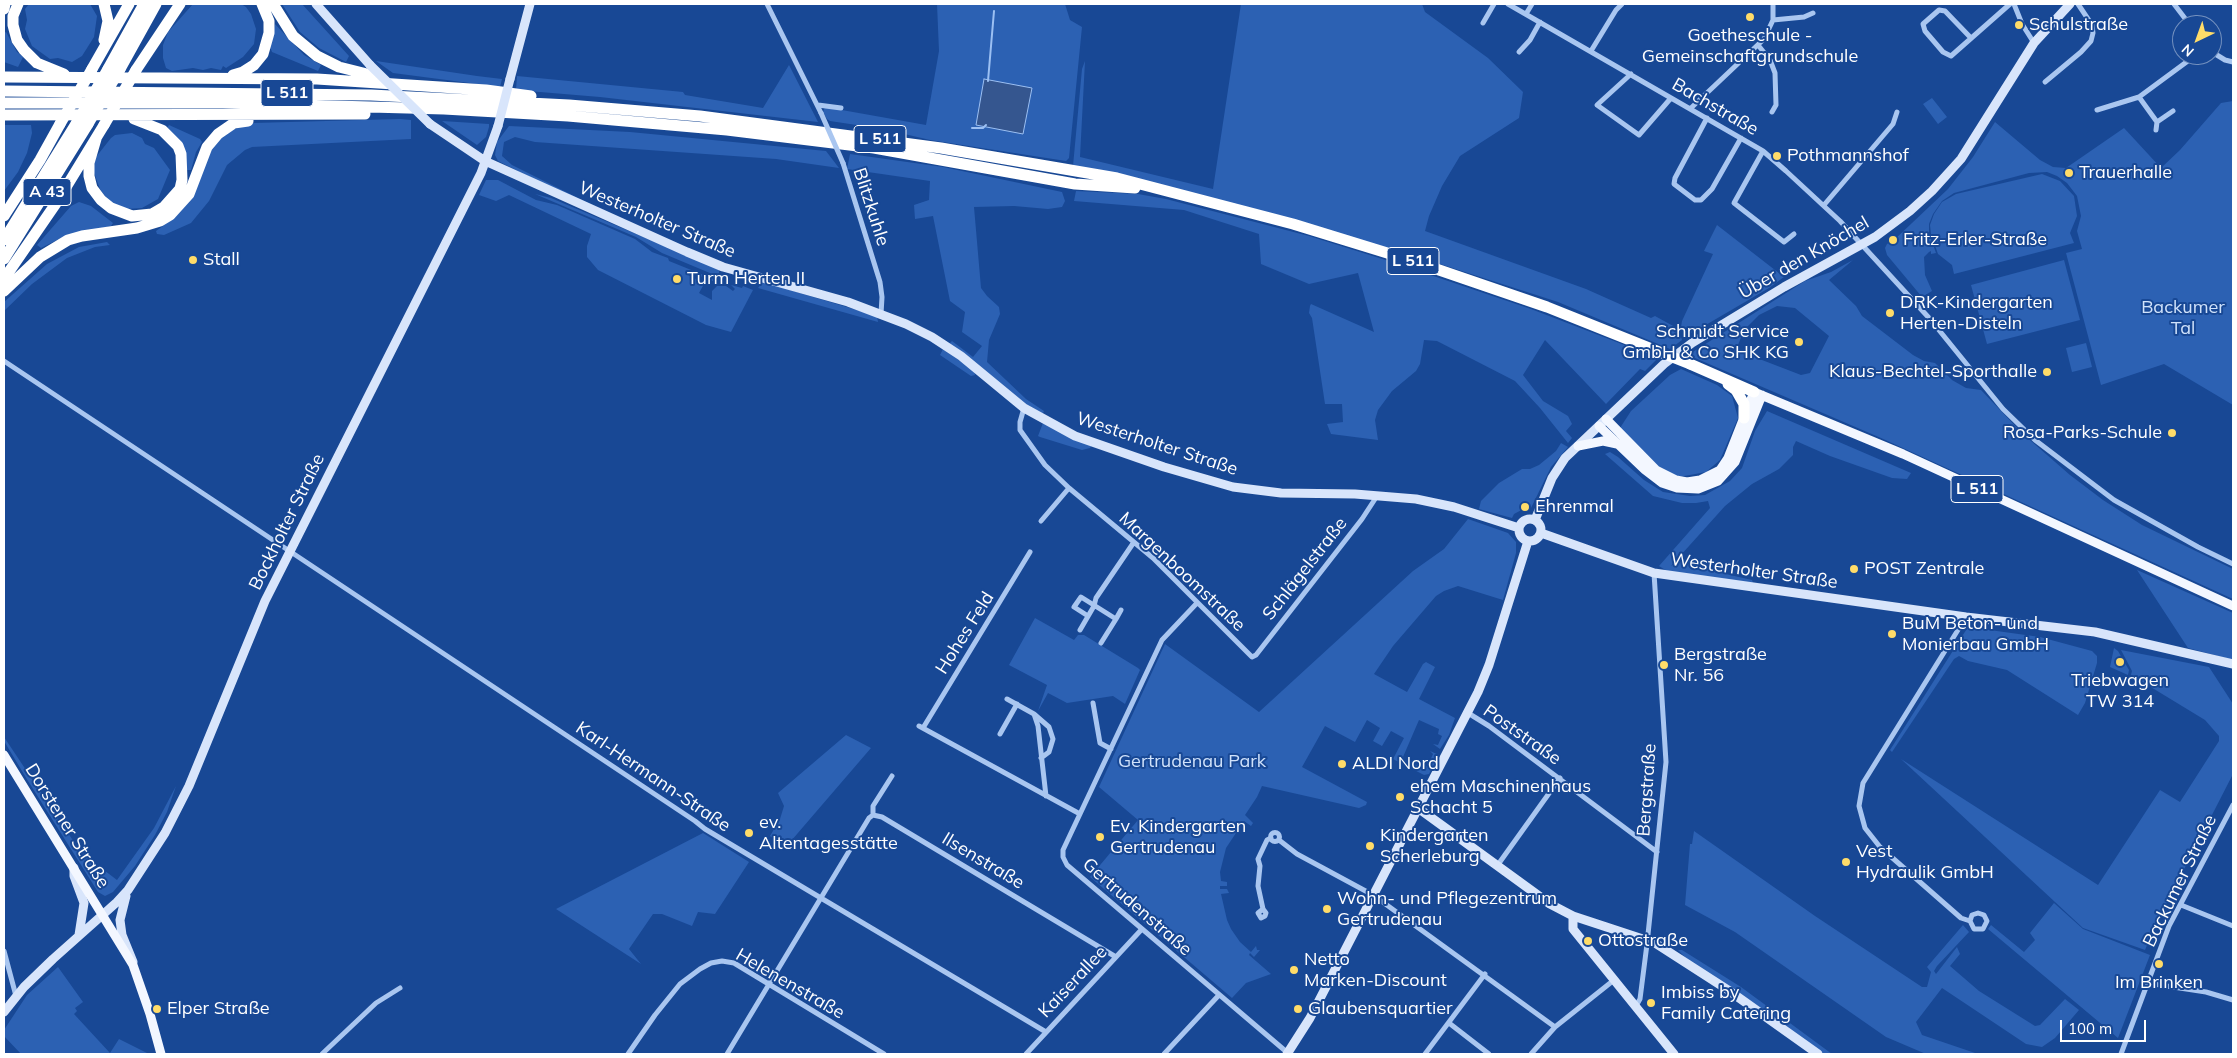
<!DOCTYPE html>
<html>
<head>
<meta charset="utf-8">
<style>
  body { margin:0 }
  #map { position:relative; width:2237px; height:1058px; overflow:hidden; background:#184895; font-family:Mulish,sans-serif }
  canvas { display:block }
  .frame { position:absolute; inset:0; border:5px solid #fff; pointer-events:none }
  .north { position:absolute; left:2172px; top:15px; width:50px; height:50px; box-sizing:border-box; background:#184895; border:1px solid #7491bf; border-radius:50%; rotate:222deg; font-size:14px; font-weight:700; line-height:20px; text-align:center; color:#fff }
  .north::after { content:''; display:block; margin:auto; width:18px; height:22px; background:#ffdc69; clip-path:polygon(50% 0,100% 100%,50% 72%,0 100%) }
  .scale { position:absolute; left:2060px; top:1020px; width:86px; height:22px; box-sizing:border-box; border:2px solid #fff; border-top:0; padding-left:6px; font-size:15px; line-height:18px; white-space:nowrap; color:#fff; -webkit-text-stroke:4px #184895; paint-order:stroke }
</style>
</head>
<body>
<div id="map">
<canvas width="2237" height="1058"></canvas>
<div class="frame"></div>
<div class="north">N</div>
<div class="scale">100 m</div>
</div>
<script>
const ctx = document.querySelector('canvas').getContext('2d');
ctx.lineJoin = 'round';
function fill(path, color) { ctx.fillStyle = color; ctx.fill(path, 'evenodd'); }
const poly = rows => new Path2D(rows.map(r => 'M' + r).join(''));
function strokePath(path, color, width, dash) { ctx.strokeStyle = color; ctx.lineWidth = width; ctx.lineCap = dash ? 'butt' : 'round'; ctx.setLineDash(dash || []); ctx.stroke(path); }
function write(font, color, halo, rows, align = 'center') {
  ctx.font = font + ' Mulish,sans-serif'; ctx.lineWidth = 4; ctx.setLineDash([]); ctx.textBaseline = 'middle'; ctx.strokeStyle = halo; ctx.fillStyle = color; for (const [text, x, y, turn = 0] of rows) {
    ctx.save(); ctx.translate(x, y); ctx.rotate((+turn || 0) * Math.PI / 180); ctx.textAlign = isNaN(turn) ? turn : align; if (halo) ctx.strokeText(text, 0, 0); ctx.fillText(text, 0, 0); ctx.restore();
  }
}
fill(poly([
  [29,4,90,4,97,16,94,37,82,56,72,62,58,58,50,59,32,46,25,29,27,20,25,9],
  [193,4,241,4,246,7,251,14,256,29,254,44,243,57,226,68,223,66,221,70,211,68,203,70,193,68,172,71,166,68,163,58,163,45,168,32],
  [282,4,302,4,349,56,346,62,319,48,300,32],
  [937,4,1065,4,1070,20,1082,27,1069,158,1066,161,930,140,883,129,830,121,827,119,823,112,825,107,926,125,939,51],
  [1241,4,1422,4,1425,12,1488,58,1523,92,1519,118,1460,156,1442,186,1429,216,1425,231,1586,289,1651,318,1655,316,1675,327,1679,331,1682,340,1670,349,1558,302,1412,255,1073,166,1082,69,1085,61,1080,157,1213,189],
  [275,24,304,55,321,65,318,71,272,52,270,47],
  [6,32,17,52,23,57,18,67,4,62,4,33],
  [376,61,477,76,502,79,500,87,393,73],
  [789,65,818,122,600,97,516,90,517,76,683,92,685,95,763,108],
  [1932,98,1947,117,1938,124,1923,104],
  [2233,101,2233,405,2164,364,2101,385,2066,253,2082,249,2077,231,2081,216,2077,196,2067,183,2057,176,2047,172,2029,173,1954,193,1942,201,1933,214,1929,224,1929,233,1936,253,1931,254,1931,251,1929,252,1924,257,1925,275,1932,291,1922,297,1887,255,1885,248,1887,244,1894,240,1948,189,1973,157,1995,122,2040,160,2053,167,2066,168,2124,128,2161,168,2180,150,2221,103],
  [400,119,411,120,411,139,252,147,245,150,227,165,209,201,191,223,164,235,157,234,156,231,163,226,212,146,229,131,253,123],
  [442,121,489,124,489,127,486,137,477,145],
  [4,125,31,125,32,133,27,153,18,172,4,191],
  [169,125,200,139,202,142,196,152,191,170,187,170,183,145,167,128],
  [509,126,630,132,826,151,839,168,776,159,535,142,515,137,504,142,502,156,512,165,596,207,596,210,498,161,495,155,497,142],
  [132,133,142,138,145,144,154,148,170,170,158,199,142,208,126,209,119,208,107,199,100,189,93,170,96,157,111,138,115,135],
  [850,154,943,167,1062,192,1065,201,1062,207,1048,209,1014,206,974,207,981,288,987,296,999,307,1000,314,989,340,987,362,1026,399,1044,411,1043,413,1039,413,1020,401,949,344,952,341,973,357,982,346,962,332,965,312,950,301,933,216,915,219,914,205,929,200,930,181,847,169],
  [2042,174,2060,181,2074,196,2077,216,2070,233,2074,243,1954,274,1952,265,1938,254,1931,234,1930,225,1934,214,1942,202,1956,194],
  [486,180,498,180,536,200,557,205,635,239,652,252,668,258,669,261,716,280,715,282,690,272,688,275,702,282,704,284,699,293,712,300,712,291,717,286,726,286,733,291,735,289,731,285,742,288,743,286,753,290,731,332,706,325,598,270,587,257,587,246,591,234,509,195,496,201,479,195],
  [1076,191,1138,194,1166,199,1309,236,1392,262,1531,309,1658,358,1645,371,1640,369,1606,404,1545,340,1523,375,1543,401,1568,416,1572,424,1566,431,1572,438,1568,443,1540,408,1515,381,1437,341,1424,340,1420,364,1416,371,1392,391,1378,410,1375,420,1378,440,1331,434,1327,424,1343,422,1342,404,1325,404,1312,318,1309,313,1310,306,1311,304,1374,332,1358,273,1309,284,1261,264,1259,234,1184,210,1074,201],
  [535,194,551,198,719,269,719,275,717,276,662,253,636,237],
  [79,202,91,206,113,223,111,226,61,238,41,248,37,245,71,206],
  [1717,225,1784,277,1769,288,1692,333,1689,333,1681,327,1682,321,1713,254,1704,251],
  [107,242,110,245,95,247,67,258,32,284,4,311,4,302,47,264,79,247],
  [1853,260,1829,280,1856,306,1862,316,1913,355,1924,361,1935,363,1952,380,1966,388,1981,390,2023,434,2070,475,2103,500,2142,525,2233,569,2233,599,1881,438,1688,355,1805,281,1831,272],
  [1777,306,1795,308,1829,336,1810,373,1801,375,1736,350,1744,330,1759,315],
  [2064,260,2080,320,1987,344,1971,285],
  [763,282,877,316,878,322,758,288],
  [2086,343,2092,367,2072,372,2066,348],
  [943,349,974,370,975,375,971,376,940,355],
  [1681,369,1717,385,1732,396,1738,418,1720,460,1706,472,1679,477,1660,470,1620,428,1631,411,1670,375],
  [1767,411,1911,473,1907,479,1892,478,1830,456,1796,441,1793,447,1793,455,1779,469,1752,484,1725,506,1671,566,1680,561,1708,570,1752,580,1753,583,1667,571,1659,566,1710,508,1708,501,1696,503,1682,503,1653,496,1605,454,1610,452,1618,457,1644,480,1663,492,1690,496,1705,495,1730,481,1742,468,1755,431],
  [1043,423,1091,446,1090,448,1082,450,1040,437,1038,436],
  [1561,443,1568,447,1551,467,1531,508,1527,507,1514,514,1512,518,1479,509,1481,501,1499,483,1522,469,1530,469,1539,465,1556,451],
  [1468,519,1508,533,1516,542,1516,553,1503,600,1458,586,1444,591,1436,596,1393,646,1374,674,1407,692,1423,664,1426,662,1435,667,1419,699,1455,718,1449,735,1440,749,1433,744,1438,745,1442,736,1438,734,1439,729,1419,720,1403,757,1405,760,1423,768,1428,765,1433,754,1430,751,1439,755,1429,774,1424,775,1393,759,1404,738,1391,731,1382,746,1373,741,1380,728,1367,720,1355,742,1325,726,1302,767,1367,802,1366,805,1359,808,1262,786,1257,797,1245,815,1253,823,1251,826,1244,821,1226,848,1220,872,1221,881,1227,882,1227,886,1220,886,1220,889,1227,889,1229,893,1221,894,1227,920,1231,929,1240,942,1251,952,1256,946,1257,950,1260,950,1254,957,1250,953,1249,955,1271,974,1246,983,1232,998,1090,877,1138,820,1099,787,1165,644,1259,712,1413,571,1444,549],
  [2137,570,2233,613,2233,660,2188,648],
  [1035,618,1074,640,1078,635,1084,635,1138,668,1140,670,1125,704,1113,696,1067,703,1048,693,1038,711,1047,685,1009,665],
  [1968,627,2040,637,2092,651,2097,656,2097,663,2085,703,2078,715,2007,670,1968,661,1959,656,1954,659,1892,752,1890,750],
  [2114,648,2118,651,2129,670,2128,675,2110,667],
  [2121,650,2209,667,2233,704,2233,774,2158,920,2145,950,2083,928,1901,759,2098,885,2160,790,2180,802,2219,741,2219,736,2205,720,2131,675,2132,671],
  [846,735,871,748,785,848,770,836,780,819,784,806,778,793],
  [4,737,74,842,88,858,117,880,154,828,176,786,167,812,155,835,135,866,113,892,105,896,98,892,28,781,4,741],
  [1694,831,1815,916,1922,987,1927,987,1931,972,1927,967,1963,925,1969,932,1937,966,1934,971,1936,974,1957,947,1960,954,1950,966,1979,991,2035,1026,2040,1025,2065,999,2079,1010,2055,1038,2042,1047,2026,1044,1942,988,1916,1022,1922,1035,1978,1054,1926,1054,1886,1037,1735,932,1685,905,1690,844,1692,844],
  [703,833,749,862,715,914,698,912,692,926,662,914,653,914,629,949,641,964,556,909],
  [2054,903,2083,929,2150,955,2118,1038,1988,929,1991,925,2024,952,2035,940,2030,933],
  [1678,950,1682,950,1741,987,1832,1054,1823,1054,1755,1004,1690,962],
  [58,967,83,1002,75,1008,77,1011,74,1014,110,1053,119,1039,149,1054,21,1054,4,1036,4,1030,27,995]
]), '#2c61b3');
const water = poly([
  [984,79,1032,88,1023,134,976,125,984,79]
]);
fill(water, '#35568f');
strokePath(water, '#9cc0f3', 1);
strokePath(poly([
  [988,81,994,11],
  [972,128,983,128,986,125]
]), '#9cc0f3', 2);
strokePath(poly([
  [767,4,821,113],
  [1508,4,1763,151,1786,171,1840,221,1930,319,2003,409,2035,440,2114,500,2198,547,2233,564],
  [2014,4,2022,24,2034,43],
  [2174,4,2190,25],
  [1526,14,1532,4],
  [1773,20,1804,17,1813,13],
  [1483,23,1494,4],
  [1970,37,1945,11,1939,10,1923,24,1925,31,1943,52,1951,56,2010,4],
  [1758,45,1770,60,1775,73,1776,105,1772,112],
  [1591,51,1616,10,1622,4],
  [1519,52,1530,40,1540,22],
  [2212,52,2225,60,2233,62],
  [1631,74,1597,105,1639,135,1671,98],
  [2045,82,2081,52,2091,41,2093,33,2092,25,2078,4],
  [2139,97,2157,122,2156,130],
  [818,105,841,108],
  [1691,108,1764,39,1773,20,1773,4],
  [2097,110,2139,97,2196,55],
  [1707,118,1675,178,1674,184,1695,200,1701,200,1712,189,1741,138],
  [2157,122,2173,111],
  [1763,151,1734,203,1784,242,1794,234],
  [843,163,880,282,882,297,881,314],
  [1824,205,1893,124,1897,112],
  [4,361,695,821,705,829,1046,1032],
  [1024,408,1020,422,1020,430,1045,465,1069,488,1153,558,1252,657,1256,655,1362,519,1377,496],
  [1041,521,1069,488],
  [1197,603,1162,640,1063,850,1063,857,1067,865,1289,1054],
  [1088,616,1074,607,1081,597,1116,619,1101,643],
  [1966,617,1863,783,1859,806,1865,828,1880,847,1961,918,1970,921,1974,929,1983,929,1987,921,1984,915,1978,913,1972,915,1970,921],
  [1116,619,1121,610],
  [1080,630,1094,606,1096,598,1134,542],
  [1007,699,1034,714,1038,726,1046,796],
  [1093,703,1100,743,1111,749],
  [1468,713,1489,726,1657,852],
  [1034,714,1049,727,1053,739,1049,752,1041,758],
  [919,726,1080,814],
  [923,728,1030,552],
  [1000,734,1017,704],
  [873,815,882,817,1116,957],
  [873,815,873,806,892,776],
  '1270.5 837a4.5 4.5 0 1 1 9 0a4.5 4.5 0 1 1-9 0Z',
  [1279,840,1297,854,1373,895,1555,1027],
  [1497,866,1560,778],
  [2181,905,2233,926],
  [1263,909,1258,913,1261,918,1265,916,1266,913,1263,909,1258,886,1260,866,1258,859,1267,840,1271,838],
  [4,951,16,996],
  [2147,983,2206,992,2233,1000],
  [1636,1006,1640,999,1647,944,1666,762,1654,573],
  [1449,1023,1489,1054],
  [322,1054,376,1003,400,988],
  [628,1054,655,1015,680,984,700,969,711,963,722,961,734,963,884,1054],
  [727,1054,869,818,873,815],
  [1026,1054,1142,929],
  [1164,1054,1219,995],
  [1425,1054,1485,974],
  [1531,1054,1555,1027,1614,980],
  [2121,1054,2169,926,2233,805]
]), '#a9c6f0', 5);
strokePath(poly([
  [316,4,370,65],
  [510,79,530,4],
  [430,124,485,161,687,252,723,267,848,302,906,324,932,337,961,356,1024,408,1075,436,1164,467,1233,487,1281,493,1355,494,1416,499,1454,507,1519,528],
  '1519 530a11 11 0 1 1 22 0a11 11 0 1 1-22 0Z',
  [1535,520,1552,478,1565,458,1664,364,1692,343,1784,287,1875,237,1910,211,1932,191,1961,159,2034,43,2070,4],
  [1541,533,1654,573,1966,617,2095,632,2233,664],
  [1418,808,1550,904,1573,916,1655,943,1728,990,1818,1054],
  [74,868,74,876,84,903,79,935],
  [126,896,120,920,122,935,133,962],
  [1573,916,1573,929,1674,1054],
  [4,1012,24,987,53,959,117,902,128,890,165,833,189,786,265,601,481,173,498,126],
  [1287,1054,1310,1018,1478,692,1489,665,1528,541]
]), '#d8e5fb', 9);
strokePath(poly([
  [1606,419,1656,470,1676,480,1687,482,1700,480,1720,470,1728,458,1754,392,1903,454,2233,606],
  [1599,426,1645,470,1662,483,1677,488,1698,489,1718,481,1735,462,1762,395],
  [1578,446,1603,441,1617,444],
  [4,755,133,965,150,1014,161,1054]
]), '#f3f7ff', 9);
strokePath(poly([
  [18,4,13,16,13,25,17,40,24,50,37,63,64,74],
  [273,4,293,36,317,56,339,67,375,76],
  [4,9,5,4],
  [104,40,108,21,104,4],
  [92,69,129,4],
  [108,69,144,4],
  [120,69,156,4],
  [136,70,180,4],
  [233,75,243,72,254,65,263,54,269,33,269,21,262,4],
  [4,77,317,79,486,90,531,96],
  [4,91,371,95,569,105,700,116,941,148,1117,178,1293,224,1410,260,1547,307,1652,349],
  [4,103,223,103,444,109,568,116,727,130,874,148,1075,184,1135,188],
  [4,115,365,114],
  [96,139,89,163,89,176,92,188,101,200,111,208,132,216,152,214,164,207,180,189,182,180,181,154,178,146,162,130,134,119],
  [4,216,40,160,60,124],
  [4,240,76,124],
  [4,259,88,124],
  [4,279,57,202,104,125],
  [4,291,40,257,68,240,82,236,137,228,160,221,170,215,189,194,207,147,218,134,234,123,248,121],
  [1690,364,1754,392],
  [1728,384,1736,390,1744,404,1744,418]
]), '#fff', 11);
strokePath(poly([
  [821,113,843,163]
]), '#a9c6f0', 5);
strokePath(poly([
  [370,65,430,124],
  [498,126,510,79]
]), '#d8e5fb', 9);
strokePath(poly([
  [60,124,92,69],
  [76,124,108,69],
  [88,124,120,69],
  [104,125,136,70],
  [1652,349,1690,364]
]), '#fff', 11);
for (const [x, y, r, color] of [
  [1750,17,5,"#ffdc69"],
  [2019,25,5,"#ffdc69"],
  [1777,156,5,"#ffdc69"],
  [2069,173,5,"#ffdc69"],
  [1893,240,5,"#ffdc69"],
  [193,260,5,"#ffdc69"],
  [677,279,5,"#ffdc69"],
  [1890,313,5,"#ffdc69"],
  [1799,342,5,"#ffdc69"],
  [2047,372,5,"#ffdc69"],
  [2172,433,5,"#ffdc69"],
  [1525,507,5,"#ffdc69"],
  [1854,569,5,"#ffdc69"],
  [1892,634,5,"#ffdc69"],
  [2120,662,5,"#ffdc69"],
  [1664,665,5,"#ffdc69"],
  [1342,764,5,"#ffdc69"],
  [1400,797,5,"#ffdc69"],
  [749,833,5,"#ffdc69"],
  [1100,837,5,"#ffdc69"],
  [1370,846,5,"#ffdc69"],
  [1846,862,5,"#ffdc69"],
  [1327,909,5,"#ffdc69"],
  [1588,941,5,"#ffdc69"],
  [2159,964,5,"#ffdc69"],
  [1294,970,5,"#ffdc69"],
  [1651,1003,5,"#ffdc69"],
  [157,1009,5,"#ffdc69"],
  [1298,1009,5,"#ffdc69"]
]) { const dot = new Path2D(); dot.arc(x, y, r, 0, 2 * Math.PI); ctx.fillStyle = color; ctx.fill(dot); strokePath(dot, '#184895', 2); }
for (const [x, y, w] of [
  [287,93,52],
  [880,139,52],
  [47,192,48],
  [1413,261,52],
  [1977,489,52]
]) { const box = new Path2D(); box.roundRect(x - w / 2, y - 13.5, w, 27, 4); ctx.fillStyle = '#184895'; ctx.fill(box); strokePath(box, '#fff', 1); }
write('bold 16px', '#fff', null, [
  ["L 511",287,93],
  ["L 511",880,139],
  ["A 43",47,192],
  ["L 511",1413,261],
  ["L 511",1977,489]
]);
write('18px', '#fff', '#184895', [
  ["Schulstraße",2029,25],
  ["Goetheschule -",1750,36,"center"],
  ["Gemeinschaftgrundschule",1750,57,"center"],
  ["Pothmannshof",1787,156],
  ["Trauerhalle",2079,173],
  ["Fritz-Erler-Straße",1903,240],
  ["Stall",203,260],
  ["Turm Herten II",687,279],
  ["DRK-Kindergarten",1900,303],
  ["Herten-Disteln",1900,324],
  ["Schmidt Service",1789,332,"right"],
  ["GmbH & Co SHK KG",1789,353,"right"],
  ["Klaus-Bechtel-Sporthalle",2037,372,"right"],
  ["Rosa-Parks-Schule",2162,433,"right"],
  ["Ehrenmal",1535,507],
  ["POST Zentrale",1864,569],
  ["BuM Beton- und",1902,624],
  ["Monierbau GmbH",1902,645],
  ["Bergstraße",1674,655],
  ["Nr. 56",1674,676],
  ["Triebwagen",2120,681,"center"],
  ["TW 314",2120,702,"center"],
  ["ALDI Nord",1352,764],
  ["ehem Maschinenhaus",1410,787],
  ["Schacht 5",1410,808],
  ["ev.",759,823],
  ["Altentagesstätte",759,844],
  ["Ev. Kindergarten",1110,827],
  ["Gertrudenau",1110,848],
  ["Kindergarten",1380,836],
  ["Scherleburg",1380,857],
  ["Vest",1856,852],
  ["Hydraulik GmbH",1856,873],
  ["Wohn- und Pflegezentrum",1337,899],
  ["Gertrudenau",1337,920],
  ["Ottostraße",1598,941],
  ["Netto",1304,960],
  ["Marken-Discount",1304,981],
  ["Im Brinken",2159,983,"center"],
  ["Imbiss by",1661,993],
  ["Family Catering",1661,1014],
  ["Elper Straße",167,1009],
  ["Glaubensquartier",1308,1009]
], 'left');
write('18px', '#fff', '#184895', [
  ["Bachstraße",1715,107,30],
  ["Blitzkuhle",871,207,72],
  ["Westerholter Straße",657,220,23],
  ["Über den Knöchel",1804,258,-30],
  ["Westerholter Straße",1157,444,18],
  ["Bockholter Straße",287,522,-64],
  ["Schlägelstraße",1305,569,-52],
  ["Westerholter Straße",1754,571,8],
  ["Margenboomstraße",1182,572,43],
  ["Hohes Feld",965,633,-58],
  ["Poststraße",1522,735,35],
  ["Karl-Hermann-Straße",653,777,34],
  ["Bergstraße",1647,790,-86],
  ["Dorstener Straße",67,826,58],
  ["Ilsenstraße",983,861,31],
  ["Backumer Straße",2180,881,-64],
  ["Gertrudenstraße",1137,907,41],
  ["Kaiserallee",1073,982,-47],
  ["Helenenstraße",790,984,30]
]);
write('18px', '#d0e2fb', '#184895', [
  ["Backumer",2183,308],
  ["Tal",2183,329],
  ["Gertrudenau Park",1192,762]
]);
</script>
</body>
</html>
